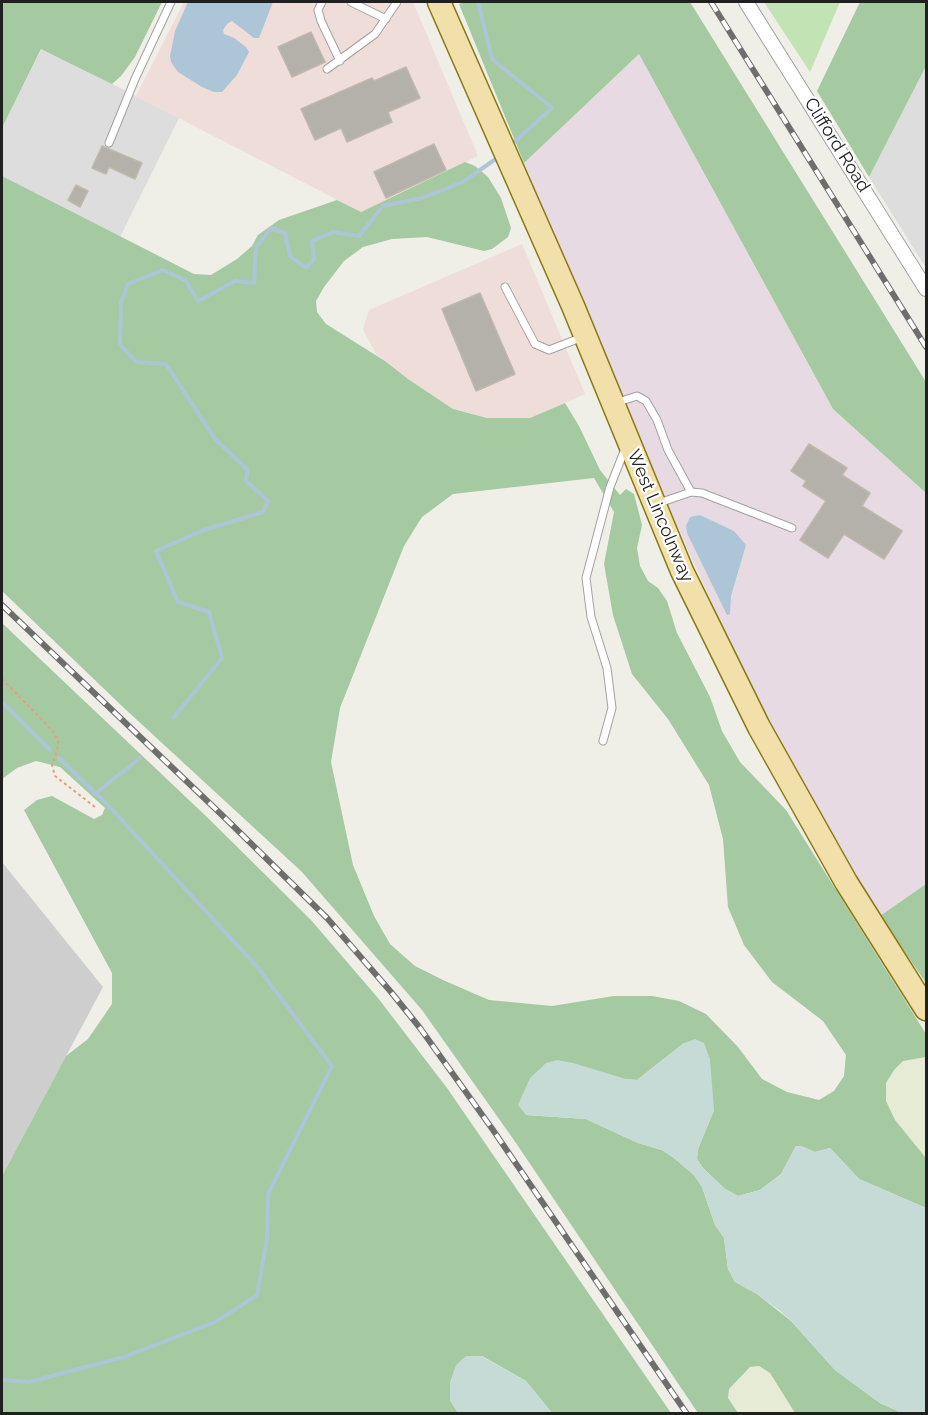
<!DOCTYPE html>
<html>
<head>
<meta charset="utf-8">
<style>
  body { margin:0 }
  #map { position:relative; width:928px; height:1415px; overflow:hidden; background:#efeee7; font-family:Raleway,sans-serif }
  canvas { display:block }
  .frame { position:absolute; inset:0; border:3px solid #202020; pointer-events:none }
</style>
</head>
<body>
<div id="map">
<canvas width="928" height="1415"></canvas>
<div class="frame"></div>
</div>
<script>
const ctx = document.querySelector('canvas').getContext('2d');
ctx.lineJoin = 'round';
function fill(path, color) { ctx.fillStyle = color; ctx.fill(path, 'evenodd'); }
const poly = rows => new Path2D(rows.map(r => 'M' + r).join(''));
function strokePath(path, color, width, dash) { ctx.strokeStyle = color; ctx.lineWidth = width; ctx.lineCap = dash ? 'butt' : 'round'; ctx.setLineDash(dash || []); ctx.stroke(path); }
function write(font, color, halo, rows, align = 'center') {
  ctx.font = font + ' Raleway,sans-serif'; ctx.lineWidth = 4.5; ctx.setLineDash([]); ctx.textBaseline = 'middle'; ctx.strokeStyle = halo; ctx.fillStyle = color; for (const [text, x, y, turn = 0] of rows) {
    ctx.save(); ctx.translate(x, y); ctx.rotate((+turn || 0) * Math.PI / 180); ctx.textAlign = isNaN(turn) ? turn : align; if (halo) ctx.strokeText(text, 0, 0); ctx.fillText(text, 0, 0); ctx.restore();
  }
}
fill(poly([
  [42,48,179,118,120,237,2,176,2,128],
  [926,66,926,268,869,177]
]), '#ddd');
fill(poly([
  [184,2,413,2,478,156,361,212,136,96],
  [522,244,585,394,530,418,487,418,453,409,408,379,376,354,363,329,369,310]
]), '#eeddd9');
fill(poly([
  [639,54,833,409,926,493,926,884,880,916,800,781,735,654,673,517,524,163]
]), '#e7dae2');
fill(poly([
  [2,862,103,987,2,1176]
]), '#cecece');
fill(poly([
  [926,1057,926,1158,894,1120,886,1101,886,1083,894,1070,903,1061],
  [759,1366,770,1373,795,1413,738,1413,728,1398,729,1389,751,1367]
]), '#e5ebd5');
fill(poly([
  [764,2,840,2,810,72]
]), '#c2e3b3');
fill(poly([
  [2,2,162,2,135,57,121,76,112,84,41,49,2,128],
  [465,2,690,2,926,382,926,493,833,409,639,54,524,163,459,4],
  [860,2,926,2,926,66,869,177,817,91],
  [465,162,475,166,488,177,501,198,511,228,508,237,492,249,484,251,427,237,392,239,363,247,344,261,324,287,316,301,317,312,326,324,385,361,408,379,453,409,487,418,530,418,565,403,579,426,600,470,620,495,626,489,634,494,642,525,637,548,640,566,648,581,658,588,667,601,677,633,710,697,722,731,740,762,786,810,926,1034,926,1057,903,1061,894,1070,886,1083,886,1101,895,1120,926,1158,926,1208,859,1179,830,1148,815,1152,801,1146,796,1146,781,1174,760,1190,738,1196,725,1189,703,1168,697,1159,698,1149,714,1110,684,1043,637,1080,626,1079,526,1115,586,1119,638,1143,662,1150,674,1158,694,1175,702,1187,715,1225,724,1238,728,1269,735,1282,757,1294,791,1321,835,1370,880,1403,902,1413,795,1413,770,1373,759,1366,750,1367,729,1389,728,1398,738,1413,698,1413,516,1143,422,1010,302,872,124,708,2,591,2,176,194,274,211,275,237,259,252,246,258,235,279,220,337,200,361,212],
  [594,478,614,512,604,564,613,615,632,674,668,719,709,785,723,839,728,907,744,945,772,982,823,1021,846,1055,844,1076,834,1091,819,1100,787,1092,762,1079,738,1047,706,1014,679,1001,652,996,614,996,552,1006,489,1000,443,980,415,966,390,944,374,916,353,865,331,762,340,708,404,546,422,517,453,494],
  [2,623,209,819,311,920,378,998,447,1088,671,1413,552,1413,526,1381,482,1356,467,1356,456,1366,450,1400,458,1413,2,1413,2,1176,66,1056,88,1039,112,1004,112,973,24,810,37,800,52,796,94,819,102,815,105,808,60,767,36,761,17,768,2,779],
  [926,884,926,983,880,916]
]), '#a5c9a1');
fill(poly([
  [695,1039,704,1043,710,1059,714,1110,698,1149,697,1159,703,1168,725,1189,738,1196,760,1190,781,1174,796,1146,801,1146,815,1152,830,1148,859,1179,926,1208,926,1413,902,1413,880,1403,835,1370,791,1321,779,1310,757,1294,735,1282,728,1269,724,1238,715,1225,702,1187,694,1175,674,1158,662,1150,638,1143,586,1119,526,1115,518,1105,530,1078,546,1063,557,1060,573,1063,626,1079,637,1080,684,1043],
  [466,1356,481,1356,526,1381,552,1413,458,1413,450,1400,450,1382,456,1365]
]), '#c6dbd5');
fill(poly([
  [188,2,273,2,259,38,254,38,232,21,227,24,223,30,224,34,234,38,246,47,249,52,237,75,222,92,214,92,202,87,178,72,171,62,170,56,175,31],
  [700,515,734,531,746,545,731,596,730,614,727,615,687,533,686,526,690,517]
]), '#adc6d7');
strokePath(poly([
  [478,2,492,59,552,108,512,144],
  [2,702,50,750],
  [174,717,222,658,209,612,178,602,156,551,201,531,263,512,268,501,246,481,248,470,215,439,166,364,136,362,120,344,121,302,128,284,163,270,186,281,198,301,235,281,254,283,256,247,271,228,285,233,290,256,306,268,314,259,312,241,333,232,359,236,383,206,422,198,463,182,497,158],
  [96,793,140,758],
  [2,1380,29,1382,124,1357,215,1322,257,1295,267,1238,268,1194,332,1066,259,969,108,805,59,758]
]), '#adc6d7', 4);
const building = poly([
  [311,32,325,62,292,77,278,47,311,32],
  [406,67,420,98,388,112,392,122,347,142,341,128,315,140,301,109,372,78,374,81,406,67],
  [434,144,446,170,386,198,374,172,434,144],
  [102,146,142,163,135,179,109,167,106,174,92,168,102,146],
  [76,185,88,191,80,207,68,200,76,185],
  [480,293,515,374,476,391,442,309,480,293],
  [809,444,847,468,842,475,870,493,862,506,902,531,884,559,844,534,828,558,800,540,826,501,803,486,806,481,791,471,809,444]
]);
fill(building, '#b4b0aa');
strokePath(building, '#bfb8ab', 1.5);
const lane = poly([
  [322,2,318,10,321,21,340,61],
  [351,2,386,19],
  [327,69,375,34,397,2],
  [109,143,135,79,171,2],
  [505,287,535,344,549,350,583,337],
  [615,403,637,396,646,401,657,420,668,450,691,492],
  [659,503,691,492,702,493,792,528],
  [603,741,612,708,607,668,591,617,586,578,610,487,625,449]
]);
const street = poly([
  [746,2,926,289]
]);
const primary = poly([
  [439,2,573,306,682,571,759,727,846,882,926,1009]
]);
strokePath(lane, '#a1a1a1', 9);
strokePath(street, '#a1a1a1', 16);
strokePath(primary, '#897812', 25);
strokePath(poly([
  [2,679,53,731,58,740,58,747,52,765,55,776,95,807]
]), '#e99d7e', 2, [3, 3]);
strokePath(lane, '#fff', 7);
strokePath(street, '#fff', 14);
strokePath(primary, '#f1e0aa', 22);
const rail = poly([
  [711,2,926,347],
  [2,605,224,817,327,918,391,992,420,1028,493,1130,687,1414]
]);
strokePath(rail, '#6e6e6e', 6);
strokePath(rail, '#fff', 4, [11]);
write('18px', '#202020', '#fff', [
  ["Clifford Road",837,145,58],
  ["West Lincolnway",660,516,67]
]);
</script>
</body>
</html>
